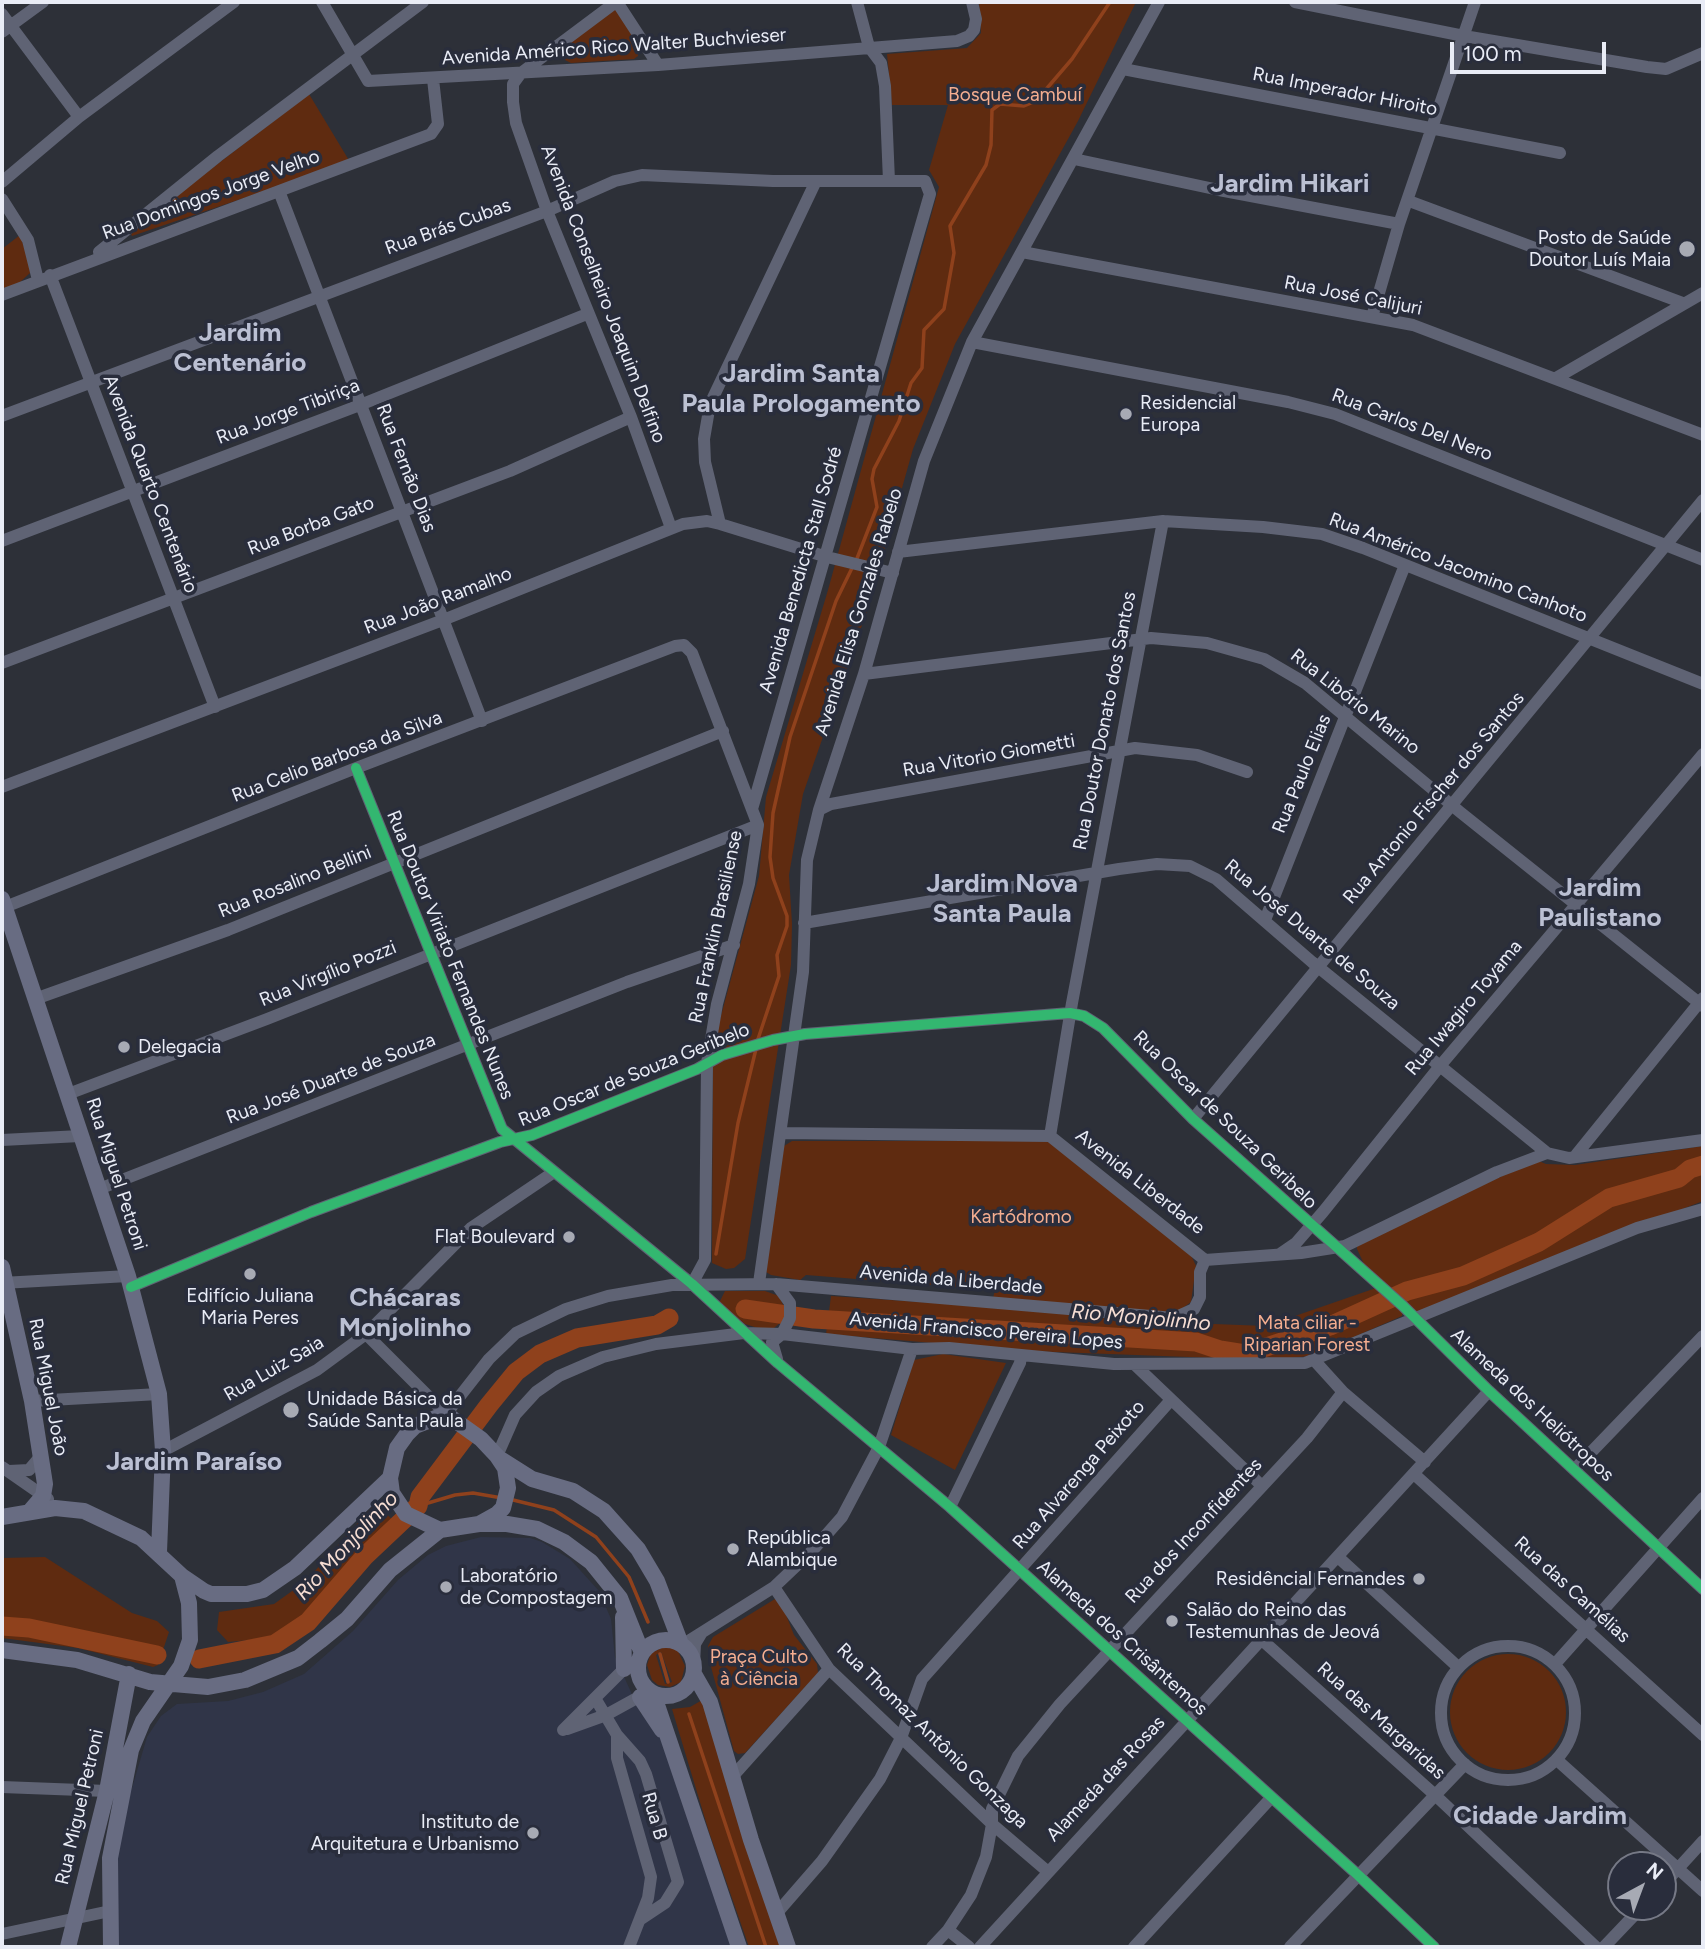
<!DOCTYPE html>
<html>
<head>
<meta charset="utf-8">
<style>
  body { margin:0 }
  #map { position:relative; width:1705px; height:1949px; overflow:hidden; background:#2d3038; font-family:Figtree,sans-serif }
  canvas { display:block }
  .frame { position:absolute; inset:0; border:4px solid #e9ecf6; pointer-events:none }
  .north { position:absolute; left:1607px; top:1851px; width:70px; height:70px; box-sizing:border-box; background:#292d3c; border:2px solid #767986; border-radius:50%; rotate:41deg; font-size:19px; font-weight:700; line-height:28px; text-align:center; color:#e9ecf6 }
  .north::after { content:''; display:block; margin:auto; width:24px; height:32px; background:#a7aab4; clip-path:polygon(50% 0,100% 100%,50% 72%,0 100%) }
  .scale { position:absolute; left:1450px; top:42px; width:156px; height:32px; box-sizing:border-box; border:4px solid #e9ecf6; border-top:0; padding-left:9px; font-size:21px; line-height:24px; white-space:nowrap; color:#e9ecf6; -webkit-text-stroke:5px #292d3c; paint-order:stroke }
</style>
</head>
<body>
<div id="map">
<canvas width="1705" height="1949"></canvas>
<div class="frame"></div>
<div class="north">N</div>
<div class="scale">100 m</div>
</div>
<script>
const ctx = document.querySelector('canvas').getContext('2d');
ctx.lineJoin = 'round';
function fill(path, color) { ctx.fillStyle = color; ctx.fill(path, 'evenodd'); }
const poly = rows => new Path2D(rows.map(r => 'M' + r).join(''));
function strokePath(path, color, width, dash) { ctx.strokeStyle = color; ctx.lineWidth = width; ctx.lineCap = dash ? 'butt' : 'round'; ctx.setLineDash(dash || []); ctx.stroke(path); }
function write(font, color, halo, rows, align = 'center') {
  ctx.font = font + ' Figtree,sans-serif'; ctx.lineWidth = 7; ctx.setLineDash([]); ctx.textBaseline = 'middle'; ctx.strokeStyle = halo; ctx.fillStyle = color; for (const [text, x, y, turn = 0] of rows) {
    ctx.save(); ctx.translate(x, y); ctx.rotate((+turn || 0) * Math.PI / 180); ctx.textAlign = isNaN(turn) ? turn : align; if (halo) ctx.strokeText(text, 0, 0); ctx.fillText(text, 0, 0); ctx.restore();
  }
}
fill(poly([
  [481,1537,530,1538,542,1542,570,1559,599,1591,611,1619,615,1657,641,1714,652,1715,659,1725,733,1947,115,1947,117,1839,147,1737,161,1716,177,1704,228,1701,263,1692,304,1674,353,1631,398,1580,428,1555,446,1546]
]), '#303548');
fill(poly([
  [979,2,1136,2,1078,121,955,344,913,449,869,605,803,794,789,875,792,924,791,965,745,1259,734,1268,726,1269,712,1263,713,1045,759,876,766,797,828,590,939,187,929,170,948,105,892,105,887,54,967,48,981,33],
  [608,8,618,10,639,44,638,56,634,59,571,63,565,60,563,48],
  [309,94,350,162,132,236,130,231],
  [20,235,31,267,30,273,19,283,2,289,2,249],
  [792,1141,1048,1141,1190,1253,1196,1266,1191,1302,1176,1313,993,1298,995,1290,806,1275,800,1280,771,1275,766,1272,784,1146],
  [1703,1146,1703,1201,1417,1312,1364,1264,1357,1249,1357,1244,1536,1160,1546,1164,1575,1165],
  [1376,1288,1403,1310,1402,1316,1310,1356,1269,1360,1029,1351,826,1334,831,1296,1024,1309,1137,1321,1266,1326],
  [725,1291,765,1291,779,1296,785,1309,781,1322,774,1328,761,1329,745,1324,719,1303],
  [943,1354,1006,1363,955,1470,891,1435,914,1360],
  [375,1504,393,1520,305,1614,271,1638,228,1642,217,1630,219,1612,274,1604,306,1581],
  [45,1557,132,1613,157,1621,169,1632,158,1665,153,1667,78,1648,2,1638,2,1558],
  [775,1599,781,1602,794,1635,817,1664,818,1673,745,1753,738,1754,734,1751,708,1656,708,1646,713,1637],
  [668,1645,677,1649,685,1666,681,1682,670,1687,658,1685,652,1680,647,1665,651,1653],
  [661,1652,672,1682,665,1684,656,1655],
  '1450 1712a58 58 0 1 1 116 0a58 58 0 1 1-116 0Z',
  [704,1699,783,1947,749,1947,709,1832,672,1709,690,1707]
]), '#5f2b10');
strokePath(poly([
  [856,561,877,507,872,479,874,469,899,421,911,383,922,368,924,330,944,309,954,253,950,226,986,165,991,145,992,110,1000,104,1024,106,1036,101,1072,59,1110,2],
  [757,1042,779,976,777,955,787,926,787,916,773,878,770,857,773,813,790,737,836,601,852,568],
  [716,1254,738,1123,756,1049],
  [509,1499,554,1510,596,1537,629,1577,648,1622],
  [418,1506,455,1495,473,1493,502,1498],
  [660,1654,668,1682],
  [689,1714,766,1947]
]), '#8f411c', 3.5);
strokePath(poly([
  [745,1309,814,1319,1196,1342,1220,1350,1245,1354,1330,1326,1407,1291,1463,1276,1539,1242,1609,1198,1679,1178,1690,1169,1703,1165],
  [2,1626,29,1628,157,1655],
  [199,1659,275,1644,308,1622,365,1556,418,1506,420,1497,489,1405,516,1372,540,1354,577,1338,657,1325,669,1318]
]), '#8f411c', 19);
strokePath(poly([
  [322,2,368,81,658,65,957,41,969,36,974,30,976,19,972,2],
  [616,2,521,73,513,84,513,102,516,123,547,211,631,417,671,528],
  [617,2,658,65],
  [857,2,869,47,881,63,885,86,889,181],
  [1295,2,1464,36,1647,67,1666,69,1703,53],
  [2,14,79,117],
  [2,32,43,2],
  [1123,69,1560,153],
  [1074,159,1219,190,1399,224],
  [2,182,79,117,234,2],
  [279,191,482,721],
  [2,199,28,240,38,280],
  [1409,201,1683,303],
  [99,252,218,156,423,2],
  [1022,252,1413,325,1703,435],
  [50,275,215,707],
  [2,295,431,134,438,124,433,79],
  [1372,317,1399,224,1475,2],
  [972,342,1288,402,1335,414,1703,560],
  [1556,378,1703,293],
  [2,416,547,211,615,181,642,175,773,181,925,181,930,194,752,809],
  [720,524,705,462,704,439,710,404,816,181],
  [2,541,360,405,587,314],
  [898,552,1163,521,1263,527,1322,534,1363,548,1703,684],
  [2,663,510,471,631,417],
  [864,674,1151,638,1207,643,1264,659,1305,683,1460,812,1703,1006],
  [356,768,502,1129,692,1284,778,1363,950,1507,1358,1875,1434,1947],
  [2,787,443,620,683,524,707,521,720,524,827,557,893,573],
  [819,810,831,804,1135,748,1197,755,1247,772],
  [5,907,356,768,675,646,684,645,692,653,758,825,749,884,717,1004,707,1063,705,1260,692,1284],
  [1265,920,1405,565],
  [804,923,1119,869,1157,864,1190,866,1216,879,1312,962,1547,1153],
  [35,999,228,930,723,731],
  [68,1094,267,1019,758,825],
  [1193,1119,1703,500],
  [781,1133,1050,1136,1205,1260],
  [1050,1136,1072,1003,1163,521],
  [2,1140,80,1136],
  [1576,1155,1703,998],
  [99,1189,627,982,734,945],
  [1280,1254,1296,1243,1323,1212,1440,1066,1703,754],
  [1205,1260,1301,1253,1345,1246,1497,1172,1547,1153,1569,1158,1703,1140],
  [2,1283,128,1276],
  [759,1283,803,972,807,860,819,810,864,674,924,461,972,342,1159,2],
  [131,1287,311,1212,500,1142,532,1135,697,1069,722,1055,773,1040,805,1034,1070,1013,1084,1016,1103,1028,1193,1119,1403,1306,1489,1391,1703,1589],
  [366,1334,446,1414,489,1359,516,1333,566,1309,608,1296,672,1285,776,1284,1174,1318,1194,1309,1200,1297,1200,1272,1205,1260],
  [777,1359,772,1342,782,1334,912,1349,949,1348,1114,1364,1305,1363,1637,1228,1703,1209],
  [1134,1364,1261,1485],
  [1343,1392,1425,1462],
  [32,1401,159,1394],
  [163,1451,317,1370,366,1334,471,1228,554,1172],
  [497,1456,515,1415,536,1392,559,1376,603,1357,656,1344,744,1333,782,1334,790,1318,790,1303,776,1284],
  [2,1467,48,1499],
  [1574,1470,1703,1336],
  [9,1471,29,1470,40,1457],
  [1414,1474,1703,1735],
  [950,1507,1020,1363,1021,1355],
  [1338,1557,1458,1667],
  [774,1587,829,1669,992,1824,1047,1871],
  [1262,1640,1435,1795,1596,1947],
  [682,1645,774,1587,812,1551,842,1517,879,1447,912,1349],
  '1441 1713a67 67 0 1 1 134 0a67 67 0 1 1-134 0Z',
  [1555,1664,1703,1498],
  [694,1665,695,1644,701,1634],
  [595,1698,617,1735,617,1758,651,1877,648,1898,629,1947],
  [567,1729,606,1715,646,1693],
  [563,1730,624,1669,639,1660],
  [617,1735,640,1761,646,1774,678,1882,665,1903,641,1919],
  [1557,1760,1703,1891],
  [733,1776,829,1669],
  [2,1787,107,1791],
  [1663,1885,1703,1841],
  [776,1914,822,1861,880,1779,901,1738,922,1679,1170,1401],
  [948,1930,969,1947],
  [2,1934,110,1911],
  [932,1947,948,1930,971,1895,986,1857,992,1824,992,1809,1018,1756,1060,1704,1307,1438,1343,1392,1314,1360],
  [980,1947,1489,1391],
  [1134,1947,1271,1798],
  [1290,1947,1465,1764],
  [1604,1947,1642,1907]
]), '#5f6374', 12);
strokePath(poly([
  [2,899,128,1276,159,1394,163,1451,159,1552],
  [2,1267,32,1401,45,1484,43,1496,31,1510],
  [446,1414,481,1439,497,1456,505,1468,508,1488,503,1508,497,1514,479,1524,440,1530,406,1514,392,1493,390,1478,397,1448,407,1434,415,1426,446,1414],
  [502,1460,532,1479,573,1491,604,1511,638,1549,657,1581,681,1644],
  [2,1517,55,1508,84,1511,141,1538,182,1576,204,1591,211,1594,247,1594,263,1590,295,1568,390,1478],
  [482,1524,507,1524,537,1529,564,1542,591,1562,620,1598,642,1653],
  [623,1617,624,1669],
  '638 1668a28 28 0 1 1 56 0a28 28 0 1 1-56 0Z',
  [2,1650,77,1660,150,1682,208,1687,245,1680,298,1658,320,1641,347,1619,390,1570,440,1530],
  [694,1674,710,1702,751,1840,788,1947],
  [653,1693,739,1947],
  [640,1697,662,1730],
  [68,1947,107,1791,129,1674],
  [111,1947,110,1858,131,1750,143,1721,181,1666,190,1640,189,1603,182,1576]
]), '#686c82', 16);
strokePath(poly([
  [356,768,502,1129,692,1284,778,1363,950,1507,1358,1875,1434,1947],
  [131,1287,311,1212,500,1142,532,1135,697,1069,722,1055,773,1040,805,1034,1070,1013,1084,1016,1103,1028,1193,1119,1403,1306,1489,1391,1703,1589]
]), '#33b770', 10);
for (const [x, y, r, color] of [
  [1687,249,9,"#a7aab4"],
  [1126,414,7,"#a7aab4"],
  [124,1047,7,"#a7aab4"],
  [569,1237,7,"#a7aab4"],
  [250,1274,7,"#a7aab4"],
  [291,1410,9,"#a7aab4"],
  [733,1549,7,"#a7aab4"],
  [1419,1579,7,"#a7aab4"],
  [446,1587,7,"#a7aab4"],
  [1172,1621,7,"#a7aab4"],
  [533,1833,7,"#a7aab4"]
]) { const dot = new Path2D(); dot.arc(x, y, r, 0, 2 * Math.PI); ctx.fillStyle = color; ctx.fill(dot); strokePath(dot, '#292d3c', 2.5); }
write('19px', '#e9ecf6', '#292d3c', [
  ["Avenida Américo Rico Walter Buchvieser",614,47,-4],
  ["Rua Imperador Hiroito",1345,92,11],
  ["Rua Domingos Jorge Velho",211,195,-20],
  ["Rua Brás Cubas",448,227,-20],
  ["Avenida Conselheiro Joaquim Delfino",603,294,69],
  ["Rua José Calijuri",1353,296,11],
  ["Rua Jorge Tibiriça",288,412,-21],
  ["Rua Carlos Del Nero",1412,425,21],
  ["Rua Fernão Dias",406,468,69],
  ["Avenida Quarto Centenário",150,484,69],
  ["Rua Borba Gato",311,526,-21],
  ["Rua Américo Jacomino Canhoto",1458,568,21],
  ["Avenida Benedicta Stall Sodré",801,570,-74],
  ["Rua João Ramalho",438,601,-21],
  ["Avenida Elisa Gonzales Rabelo",859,612,-73],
  ["Rua Libório Marino",1355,702,38],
  ["Rua Doutor Donato dos Santos",1105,721,-79],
  ["Rua Vitorio Giometti",989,756,-10],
  ["Rua Celio Barbosa da Silva",337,757,-21],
  ["Rua Paulo Elias",1302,774,-68],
  ["Rua Antonio Fischer dos Santos",1434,798,-50],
  ["Rua Rosalino Bellini",295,882,-22],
  ["Rua Franklin Brasiliense",716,927,-78],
  ["Rua José Duarte de Souza",1312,935,40],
  ["Rua Doutor Viriato Fernandes Nunes",450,955,68],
  ["Rua Virgílio Pozzi",328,974,-22],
  ["Rua Iwagiro Toyama",1464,1008,-50],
  ["Rua Oscar de Souza Geribelo",634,1075,-22],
  ["Rua José Duarte de Souza",331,1079,-21],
  ["Rua Oscar de Souza Geribelo",1225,1120,44],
  ["Rua Miguel Petroni",116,1174,72],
  ["Avenida Liberdade",1140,1182,38],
  ["Avenida da Liberdade",951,1280,5],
  ["Avenida Francisco Pereira Lopes",986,1331,5],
  ["Rua Luiz Saia",274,1369,-30],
  ["Rua Miguel João",48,1387,79],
  ["Alameda dos Heliótropos",1532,1405,43],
  ["Rua Alvarenga Peixoto",1079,1475,-49],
  ["Rua dos Inconfidentes",1194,1531,-47],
  ["Rua das Camélias",1572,1590,42],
  ["Alameda dos Crisântemos",1122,1638,42],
  ["Rua das Margaridas",1381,1721,42],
  ["Rua Thomaz Antônio Gonzaga",932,1736,44],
  ["Alameda das Rosas",1106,1779,-47],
  ["Rua Miguel Petroni",80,1807,-77],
  ["Rua B",654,1816,74]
]);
write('19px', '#f5ae90', '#292d3c', [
  ["Bosque Cambuí",1015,95],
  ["Kartódromo",1021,1217],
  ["Mata ciliar -",1307,1323],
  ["Riparian Forest",1307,1345],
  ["Praça Culto",759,1657],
  ["à Ciência",759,1679]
]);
write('19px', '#e9ecf6', '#292d3c', [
  ["Posto de Saúde",1671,238,"right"],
  ["Doutor Luís Maia",1671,260,"right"],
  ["Residencial",1140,403],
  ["Europa",1140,425],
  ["Delegacia",138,1047],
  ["Flat Boulevard",555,1237,"right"],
  ["Edifício Juliana",250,1296,"center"],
  ["Maria Peres",250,1318,"center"],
  ["Unidade Básica da",307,1399],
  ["Saúde Santa Paula",307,1421],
  ["República",747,1538],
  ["Alambique",747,1560],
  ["Laboratório",460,1576],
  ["de Compostagem",460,1598],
  ["Residêncial Fernandes",1405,1579,"right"],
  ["Salão do Reino das",1186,1610],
  ["Testemunhas de Jeová",1186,1632],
  ["Instituto de",519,1822,"right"],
  ["Arquitetura e Urbanismo",519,1844,"right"]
], 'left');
write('italic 21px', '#f7ded4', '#292d3c', [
  ["Rio Monjolinho",1141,1318,5],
  ["Rio Monjolinho",347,1546,-47]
]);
write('bold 26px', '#bbc0d3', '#292d3c', [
  ["Jardim Hikari",1290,184],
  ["Jardim",240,333],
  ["Centenário",240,363],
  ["Jardim Santa",801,374],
  ["Paula Prologamento",801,404],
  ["Jardim Nova",1002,884],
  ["Santa Paula",1002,914],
  ["Jardim",1600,888],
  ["Paulistano",1600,918],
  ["Chácaras",405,1298],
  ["Monjolinho",405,1328],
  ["Jardim Paraíso",194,1462],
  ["Cidade Jardim",1540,1816]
]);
</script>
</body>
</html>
